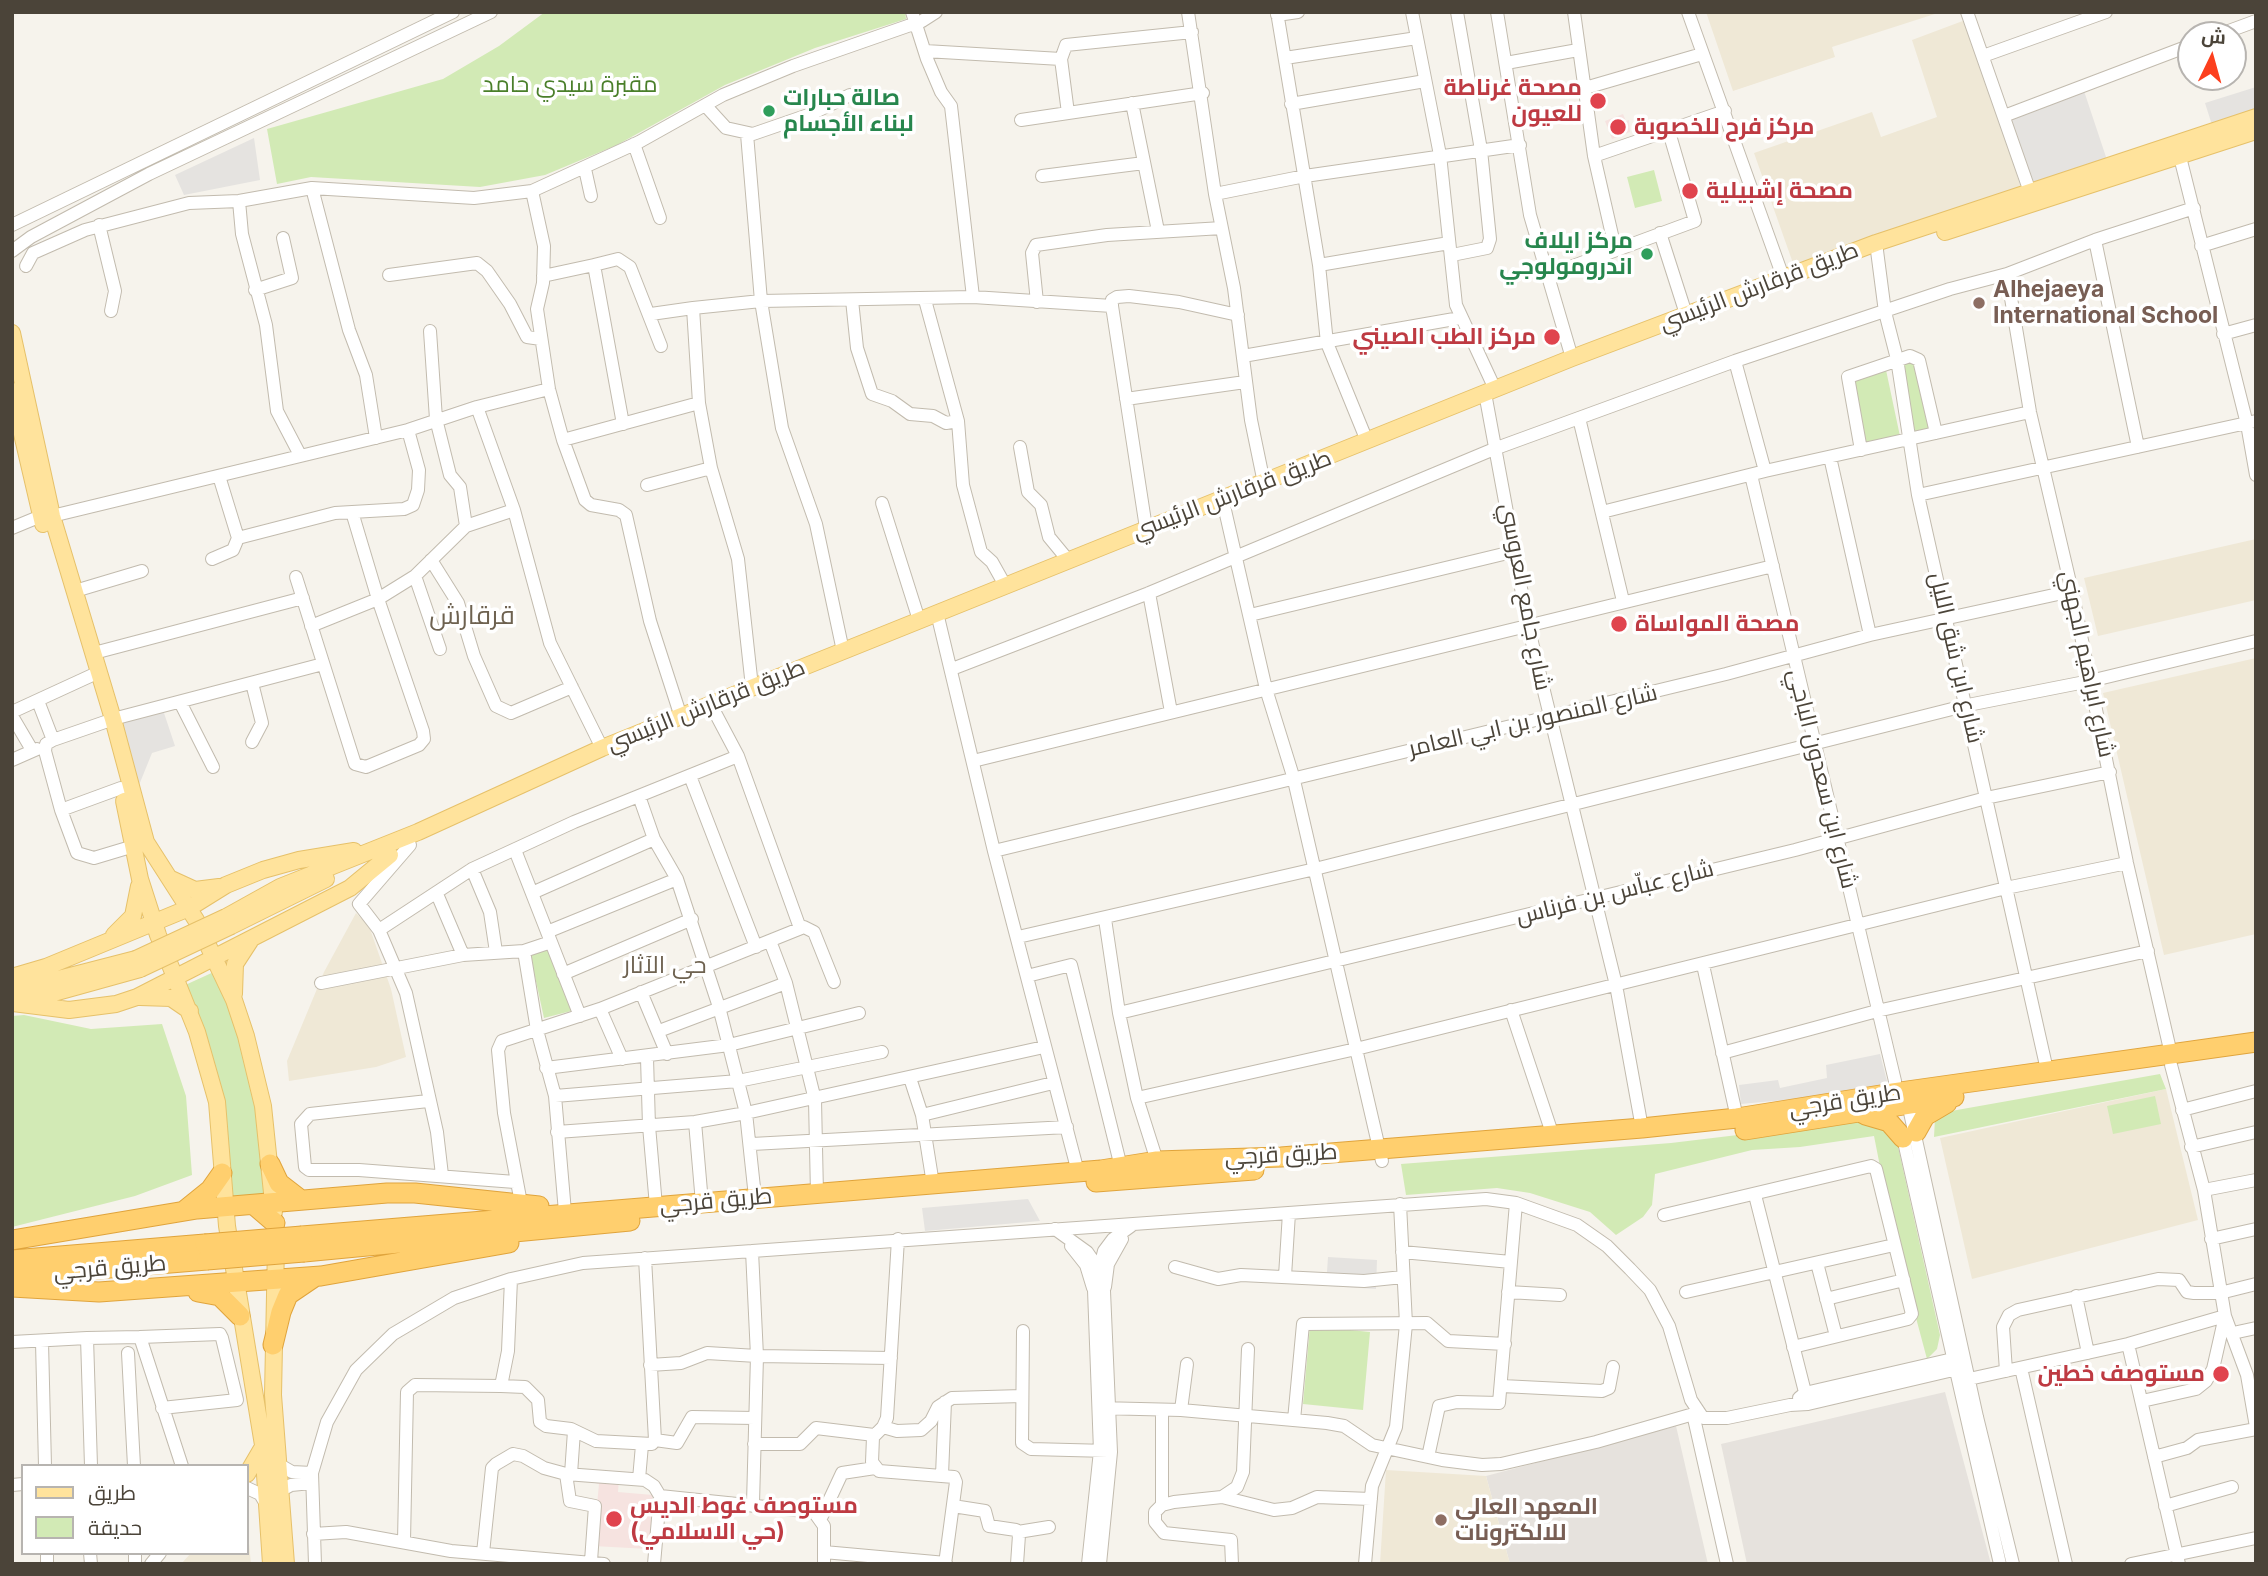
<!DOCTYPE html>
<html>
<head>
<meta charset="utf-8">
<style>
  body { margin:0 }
  #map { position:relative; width:2268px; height:1576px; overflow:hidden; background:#f6f3ec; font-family:Inter,Cairo,sans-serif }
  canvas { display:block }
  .frame { position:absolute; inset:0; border:14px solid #4b4439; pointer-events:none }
  .legend { position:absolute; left:21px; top:1464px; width:228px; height:91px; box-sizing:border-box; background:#fff; border:2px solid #b7b4b0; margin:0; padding:9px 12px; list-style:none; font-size:21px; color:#4b4439 }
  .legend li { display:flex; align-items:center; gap:14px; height:35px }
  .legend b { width:35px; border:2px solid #b7b4b0 }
  .north { position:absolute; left:2177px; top:21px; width:70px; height:70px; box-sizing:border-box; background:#fff; border:2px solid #b7b4b0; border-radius:50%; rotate:5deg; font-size:19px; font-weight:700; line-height:28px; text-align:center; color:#4b4439 }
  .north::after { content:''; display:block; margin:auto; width:24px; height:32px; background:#fc3f1d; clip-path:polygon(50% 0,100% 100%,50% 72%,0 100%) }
</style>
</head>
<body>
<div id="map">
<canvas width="2268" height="1576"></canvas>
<div class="frame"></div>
<ul class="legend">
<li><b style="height:9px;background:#ffe39c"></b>طريق</li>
<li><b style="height:19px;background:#d2eab5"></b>حديقة</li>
</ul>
<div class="north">ش</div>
</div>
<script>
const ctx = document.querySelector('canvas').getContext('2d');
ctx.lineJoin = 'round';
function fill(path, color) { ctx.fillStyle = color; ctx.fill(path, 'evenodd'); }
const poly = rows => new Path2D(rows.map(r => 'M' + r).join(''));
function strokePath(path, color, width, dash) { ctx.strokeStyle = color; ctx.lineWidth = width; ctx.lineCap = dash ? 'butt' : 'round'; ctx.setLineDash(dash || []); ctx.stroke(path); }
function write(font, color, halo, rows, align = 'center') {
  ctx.font = font + ' Inter,Cairo,sans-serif'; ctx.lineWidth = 7; ctx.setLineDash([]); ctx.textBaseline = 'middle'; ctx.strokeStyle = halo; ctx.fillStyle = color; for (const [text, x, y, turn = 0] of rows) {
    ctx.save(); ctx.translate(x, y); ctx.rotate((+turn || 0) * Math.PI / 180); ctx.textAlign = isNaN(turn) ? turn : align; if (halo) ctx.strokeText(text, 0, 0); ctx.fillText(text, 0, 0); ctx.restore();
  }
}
fill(poly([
  [1945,1392,1991,1564,1747,1564,1721,1444],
  [1676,1426,1708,1564,1510,1564,1486,1476]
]), '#e6e2dd');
fill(poly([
  [1706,12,1941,12,1832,47,1835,57,1733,91],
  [1968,19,2021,188,1794,266,1754,153,1872,112,1881,137,1937,117,1912,40],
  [2256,539,2256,600,2098,636,2084,578],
  [2256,658,2256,934,2164,955,2103,693],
  [356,913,369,926,391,989,406,1057,376,1067,289,1081,287,1061,324,972],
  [2166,1089,2198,1220,1972,1279,1940,1138],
  [1386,1470,1486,1476,1510,1564,1380,1564],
  [247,1523,251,1564,181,1564,191,1553,247,1553]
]), '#efe8d6');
fill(poly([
  [1623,114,1626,121,1629,120,1630,132,1612,139,1605,121],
  [595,1477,619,1479,618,1492,653,1495,649,1549,593,1546,599,1484,595,1483]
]), '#f6e3e0');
fill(poly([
  [545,12,905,12,906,19,815,48,725,85,617,145,545,175,480,187,311,177,277,184,267,129,443,79,499,46],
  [1654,170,1662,201,1635,208,1627,177],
  [1914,361,1931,429,1915,432,1900,365],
  [1886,370,1901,441,1866,444,1850,383],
  [550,949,575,1010,544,1018,530,954],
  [216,971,249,1058,268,1197,231,1201,218,1092,183,986],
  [24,1015,91,1029,162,1024,186,1096,192,1175,135,1196,12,1227,12,1016],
  [2160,1074,2166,1089,1934,1137,1935,1118,1940,1113],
  [2155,1096,2161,1124,2113,1134,2107,1106],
  [1871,1119,1897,1142,1940,1335,1937,1349,1927,1359,1893,1232,1874,1136,1800,1147,1752,1150,1655,1174,1652,1205,1643,1217,1616,1235,1590,1212,1530,1193,1497,1188,1406,1195,1401,1164,1671,1143],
  [1310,1326,1370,1332,1363,1410,1303,1404]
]), '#d2eab5');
fill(poly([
  [2256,87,2256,111,2212,125,2205,103],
  [2084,91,2107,160,2033,186,2010,117],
  [254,138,260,180,184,195,175,175],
  [161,704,175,746,152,753,137,790,118,715],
  [1880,1054,1888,1085,1806,1098,1741,1104,1739,1085,1778,1080,1780,1088,1827,1078,1826,1065],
  [1028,1199,1040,1221,925,1231,922,1208],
  [1328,1257,1377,1260,1376,1289,1312,1285,1312,1272,1327,1272]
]), '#e5e3e0');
const minor = poly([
  [912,12,927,59,941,92,951,106,973,297],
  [1188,12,1215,194,1234,288,1251,420,1264,483],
  [1277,12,1319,265,1327,343,1367,441],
  [1412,12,1440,155,1456,305,1495,389],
  [1497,12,1530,215,1572,358],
  [1574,12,1594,156,1615,248],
  [1688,12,1783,277],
  [1967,12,2030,192],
  [1277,15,1298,12],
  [2218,35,2256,21],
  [925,51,1061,59],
  [1983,56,2106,12],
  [1285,58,1417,38],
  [1506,63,1578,50],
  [1585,88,1702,54],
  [1132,103,1158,231],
  [1291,104,1425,81],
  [705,105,726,128,753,134,811,114,850,95],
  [1068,113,1061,59,1066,45,1192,32],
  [2004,116,2191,45],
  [1021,120,1203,93],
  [747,134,761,301,782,428,816,524,843,651],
  [634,144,660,218],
  [2178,149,2247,424,2256,475],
  [1594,156,1725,111],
  [585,169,591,196],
  [1042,176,1144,163],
  [312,188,349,330,366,375,376,438],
  [532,191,544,246,543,283,537,309,549,389,563,440,585,500,591,505,619,510,626,515,650,621,681,717],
  [1215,194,1305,176,1520,145],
  [239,201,242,234,266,325,277,411,300,455],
  [12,225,453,12],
  [99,225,115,291,111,311],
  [1660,233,1686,314],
  [2095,240,2138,447],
  [1876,243,1885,312,1897,359,1918,495,2047,1070],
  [2201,246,2256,229],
  [12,251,31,237,149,174,491,12],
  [1452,255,1487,248,1490,239,1481,150,1457,12],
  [1319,265,1449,243],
  [26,266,33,253,85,230,189,203,239,201,312,188,474,198,532,191,639,142,723,95,793,66,922,21,936,12],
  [2007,274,2030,412,2072,591,2127,863,2171,1054],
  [389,275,477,263,487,271,510,304,527,337,541,339],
  [543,276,594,265],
  [1546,276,1695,221,1669,132],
  [255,290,292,278,283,238],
  [852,300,857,348,872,394,892,401,910,414,933,416,946,423,958,421],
  [925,300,958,421,963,485,981,552,992,562,1006,587],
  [1037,302,1032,253,1036,245,1107,235,1222,228],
  [1112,306,1146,528],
  [651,314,693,308],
  [430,331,436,419,450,475,460,487,466,526],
  [2223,334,2256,325],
  [1243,356,1460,318],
  [1735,361,1765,471],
  [1485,393,1528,626,1616,985,1642,1128],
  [1126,399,1245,382],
  [477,407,514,510,550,643,602,748],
  [1579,418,1623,601],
  [623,424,594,265,618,259,630,267,661,346],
  [563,440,699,403],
  [1020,447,1028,492,1041,505,1049,537,1068,560],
  [1861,450,1848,377,1910,356,1919,360,1936,433],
  [1830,457,1870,635],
  [1751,475,1895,1081,1894,1098],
  [647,485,711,468],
  [1918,495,2256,421],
  [1222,497,1266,689,1293,776,1382,1161],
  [882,503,919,620],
  [1602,512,1765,471,2030,412],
  [12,528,41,516,52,516,408,430,477,407,549,389],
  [238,538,335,513,404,509,413,505,418,490,419,470,408,430],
  [212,559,233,550,238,538,219,476],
  [431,560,458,603,474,656,496,706,511,713,572,687],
  [415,576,440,649],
  [296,577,355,764,366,767,419,745,424,739,423,731,378,599,352,512],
  [75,591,142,571],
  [1149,593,1171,712],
  [937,613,994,851,1078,1172],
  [1250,615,1516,551],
  [311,626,378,599,415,576,466,526,514,510],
  [94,653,303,598],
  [952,669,1149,593,1494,449,1735,361,1950,289,2007,274,2095,240,2194,208],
  [252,683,262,723,252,742],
  [752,687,738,559,711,468,699,403,693,308,761,301,973,297,1112,306,1112,300,1117,297,1129,296,1179,302,1238,315],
  [38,701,53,740],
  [180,702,213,767],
  [711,705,738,756,800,928],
  [12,712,99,672],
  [12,716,32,750],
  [113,719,323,664],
  [105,722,53,740,46,744,45,751,61,810,77,853,94,858,134,846],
  [12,760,37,749],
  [973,761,1773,566],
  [690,776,756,947],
  [639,796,654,839,677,879,719,1007,746,1113,755,1197],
  [61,810,121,788],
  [410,845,359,904,379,930,406,993,437,1132,442,1175],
  [515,850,580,1016],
  [994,851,1726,674,1870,635,2072,591],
  [472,869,490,912,496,952],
  [532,893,654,839],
  [437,894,463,955],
  [1105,919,1119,1013,1137,1098,1157,1161],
  [379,930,472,869,574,822,738,756],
  [547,932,677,879],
  [1018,937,1315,869,1968,705,2090,681,2256,641],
  [770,941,786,983,815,1100,817,1194],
  [524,951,537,1030,555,1096,565,1212],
  [1703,965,1737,1118],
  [563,974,692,919],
  [1027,976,1071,965,1121,1167],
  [321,983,463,955,524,951,551,942],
  [641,992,667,1054],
  [600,1009,622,1059],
  [1511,1010,1552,1133],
  [1119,1013,1795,850,1986,798,2110,772],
  [659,1031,786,983],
  [1722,1053,1877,1011,2148,951],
  [647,1058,649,1126,656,1206],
  [2171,1065,2204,1190,2225,1316,2247,1375,2256,1427],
  [546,1068,729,1045,859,1013],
  [910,1078,922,1115,933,1184],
  [555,1096,738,1081,882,1052],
  [1137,1098,1356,1049,2006,888,2127,863],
  [1907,1099,1977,1417,2013,1564],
  [428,1101,310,1114,301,1124,305,1167,309,1170,359,1170,515,1182],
  [2182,1110,2256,1091],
  [922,1115,1053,1083],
  [695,1122,702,1203],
  [557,1132,695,1122,746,1113,1044,1047],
  [1902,1133,2000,1564],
  [752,1144,1067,1127],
  [2191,1147,2256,1132],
  [2204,1190,2256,1180],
  [1755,1195,1808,1404],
  [521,1203,504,1113,498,1050,502,1041,600,1009,804,927,814,932,834,982],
  [1664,1215,1871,1166,1876,1169,1912,1314,1908,1319,1793,1347],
  [1055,1229,1087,1252,1098,1268,1104,1291,1111,1452,1100,1564],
  [898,1239,887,1418,883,1427,873,1437,872,1462,879,1471,954,1477,956,1482,945,1564],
  [2211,1239,2256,1229],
  [1071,1246,1086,1265,1093,1288],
  [752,1251,757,1356,891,1358],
  [1402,1252,1511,1262],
  [1817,1263,1836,1336],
  [1175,1267,1218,1279,1241,1275,1364,1281,1403,1277],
  [1285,1276,1289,1213],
  [1105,1287,1108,1264,1122,1239],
  [1508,1292,1560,1295],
  [1686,1292,1894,1245],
  [2076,1296,2088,1353],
  [1826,1299,1904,1280],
  [1023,1331,1022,1443,1031,1449,1108,1451],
  [2233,1333,2256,1328],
  [140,1337,220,1334,222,1338,237,1400,162,1408],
  [87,1338,140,1337,182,1466],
  [12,1342,87,1338,91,1466],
  [42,1342,45,1466],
  [2128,1344,2179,1564],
  [128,1353,134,1466],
  [650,1365,681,1363,707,1353,757,1356,753,1503],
  [2021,1368,2066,1564],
  [2006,1371,2003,1327,2009,1315,2018,1310,2158,1279,2179,1280,2187,1292,2194,1293,2220,1293,2256,1284],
  [1960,1381,2128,1344,2225,1316],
  [501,1386,525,1387,538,1400,540,1422,546,1426,571,1429,596,1441,652,1444,655,1440,645,1258],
  [1502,1386,1602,1391,1609,1388,1613,1367],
  [1799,1398,1805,1393,1957,1358],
  [2142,1401,2196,1389,2206,1381,2213,1369,2225,1316],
  [1099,1408,1181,1410,1327,1423,1344,1426,1372,1445,1442,1460,1482,1465,1501,1464,1596,1442,1697,1413],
  [1181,1410,1187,1364],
  [1693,1414,1727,1564],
  [1294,1420,1303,1324,1427,1323,1448,1341,1505,1344],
  [883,1427,897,1431,921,1430,931,1421,938,1407,952,1398,1022,1396],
  [655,1440,677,1443,692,1417,755,1418],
  [754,1444,800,1444,816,1428,874,1435],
  [1428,1457,1439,1406,1457,1402,1499,1403,1516,1203],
  [2154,1457,2187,1448,2198,1440,2256,1429],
  [278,1464,292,1472,312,1473],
  [571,1474,574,1431],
  [942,1475,945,1402],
  [639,1479,642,1445],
  [12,1485,23,1484],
  [247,1488,260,1494,266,1504],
  [280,1491,291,1485,311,1483],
  [660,1496,814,1512,824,1526,824,1564],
  [1222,1497,1274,1510,1292,1508,1317,1497,1371,1499],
  [1162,1505,1162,1410],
  [953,1506,985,1511,989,1526,1016,1530,1019,1535,1017,1564],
  [2165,1506,2232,1487],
  [821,1518,842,1473,875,1468],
  [1018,1532,1049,1527],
  [313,1534,346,1532,451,1551,604,1564],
  [404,1541,407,1392,415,1385,501,1386,508,1351,511,1279],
  [824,1552,946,1563],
  [47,1553,47,1564],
  [90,1553,91,1564],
  [135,1553,135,1564],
  [483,1553,492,1468,496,1464,513,1454,523,1456,544,1468,566,1474],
  [591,1561,595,1506,570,1501,566,1474,645,1480,654,1486,660,1496,654,1564],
  [151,1564,160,1553],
  [315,1564,312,1473,327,1422,356,1370,393,1334,454,1298,511,1279,583,1263,1486,1199,1516,1203,1577,1225,1607,1246,1630,1269,1650,1290,1669,1326,1691,1400,1703,1418,1727,1418,1790,1405,1808,1404,1966,1367],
  [1088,1564,1100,1451,1094,1290,1104,1251,1113,1239,1131,1226],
  [1232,1564,1231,1540,1164,1533,1155,1522,1155,1512,1162,1505,1174,1502,1222,1497,1237,1487,1243,1472,1248,1349],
  [1365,1564,1372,1486,1396,1427,1406,1324,1400,1204],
  [2131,1564,2256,1538]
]);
const major = poly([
  [1945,232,2256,131],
  [12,333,52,516,113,719,146,842,196,920,234,1000,246,1036,263,1106,274,1212],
  [12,391,43,524],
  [124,801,140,879,158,935,197,1032,217,1102,227,1226,263,1445,271,1564],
  [171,879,195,890,219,887],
  [226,917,280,887,418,832,602,748,1572,358,1876,243,2256,117],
  [231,926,326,879],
  [114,935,133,916,139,886],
  [12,977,46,967,189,908,226,885,263,870,299,860,354,851],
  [12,991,136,959],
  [234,994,235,964,250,941],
  [140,997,171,998,190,1011],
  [21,1002,140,969],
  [13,1003,69,1010,116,1004,137,997,350,888,390,855],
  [276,1245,273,1395,286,1564],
  [247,1474,261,1450]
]);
const highway = poly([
  [1865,1115,1889,1122,1903,1138],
  [1745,1130,1954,1097],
  [1916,1132,1925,1116,1947,1103],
  [270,1164,279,1183,301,1200],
  [1096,1182,1254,1170],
  [254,1205,275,1223],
  [184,1211,210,1190,222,1173],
  [302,1236,1101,1170,1157,1161,1281,1157,1642,1128,1737,1118,1893,1093,2256,1042],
  [12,1240,197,1209,387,1193,415,1193,539,1206],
  [304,1252,630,1221],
  [12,1260,205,1244],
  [12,1276,207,1260],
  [12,1287,99,1292,321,1276,509,1243],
  [198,1292,220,1296,240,1316],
  [273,1345,281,1312,288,1295,313,1278]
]);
strokePath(minor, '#c2bbae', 14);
strokePath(major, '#e6c16a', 18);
strokePath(highway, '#e0a43c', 21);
strokePath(minor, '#fff', 12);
strokePath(major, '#ffe39c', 16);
strokePath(highway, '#ffcf6e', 19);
const majorBridge = poly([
  [136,959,226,917],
  [140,969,231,926]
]);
const highwayBridge = poly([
  [205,1244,302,1236],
  [207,1260,304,1252]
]);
strokePath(majorBridge, '#e6c16a', 18, []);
strokePath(highwayBridge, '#e0a43c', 21, []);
strokePath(majorBridge, '#ffe39c', 16);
strokePath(highwayBridge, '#ffcf6e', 19);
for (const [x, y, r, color] of [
  [1598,101,9,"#e0444e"],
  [769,111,7,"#2e9e5b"],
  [1618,127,9,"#e0444e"],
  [1690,191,9,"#e0444e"],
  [1647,254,7,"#2e9e5b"],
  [1979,303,7,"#8d6e63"],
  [1552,337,9,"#e0444e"],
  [1619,624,9,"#e0444e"],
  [2221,1374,9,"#e0444e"],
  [614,1519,9,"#e0444e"],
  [1441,1520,7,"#8d6e63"]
]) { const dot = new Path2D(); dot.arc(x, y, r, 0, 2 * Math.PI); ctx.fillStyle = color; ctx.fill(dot); strokePath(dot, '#fff', 2.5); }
write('23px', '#4a7f2a', '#fff', [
  ["مقبرة سيدي حامد",570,85]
]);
write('bold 23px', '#be3a42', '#fff', [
  ["مصحة غرناطة",1582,88,"right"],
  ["للعيون",1582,114,"right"],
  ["مركز فرح للخصوبة",1634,127],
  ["مصحة إشبيلية",1706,191],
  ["مركز الطب الصيني",1536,337,"right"],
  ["مصحة المواساة",1635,624],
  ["مستوصف خطين",2205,1374,"right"],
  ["مستوصف غوط الديس",630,1506],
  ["(حي الاسلامي)",630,1532]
], 'left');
write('bold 23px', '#27864d', '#fff', [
  ["صالة حبارات",783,98],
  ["لبناء الأجسام",783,124],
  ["مركز ايلاف",1633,241,"right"],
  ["اندرومولوجي",1633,267,"right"]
], 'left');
write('23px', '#4b4439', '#fff', [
  ["طريق قرقارش الرئيسي",1759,287,-21],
  ["طريق قرقارش الرئيسي",1232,495,-21],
  ["شارع جامع العروسي",1525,597,79],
  ["شارع ابن شق الليل",1956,658,77],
  ["شارع ابراهيم الجهني",2087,664,78],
  ["طريق قرقارش الرئيسي",706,706,-22],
  ["شارع المنصور بن ابي العامر",1533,721,-13],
  ["شارع ابن سعدون الباجي",1822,779,76],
  ["شارع عباّس بن فرناس",1615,893,-14],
  ["طريق قرجي",1845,1101,-9],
  ["طريق قرجي",1281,1155,-3],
  ["طريق قرجي",716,1201,-5],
  ["طريق قرجي",110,1268,-5]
]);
write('bold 23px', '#785e54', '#fff', [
  ["Alhejaeya",1993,290],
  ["International School",1993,316],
  ["المعهد العالي",1455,1507],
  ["للالكترونات",1455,1533]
], 'left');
write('24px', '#6e6250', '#fff', [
  ["حي الآثار",665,966]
]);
write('26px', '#6e6250', '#fff', [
  ["قرقارش",472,616]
]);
</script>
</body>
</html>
